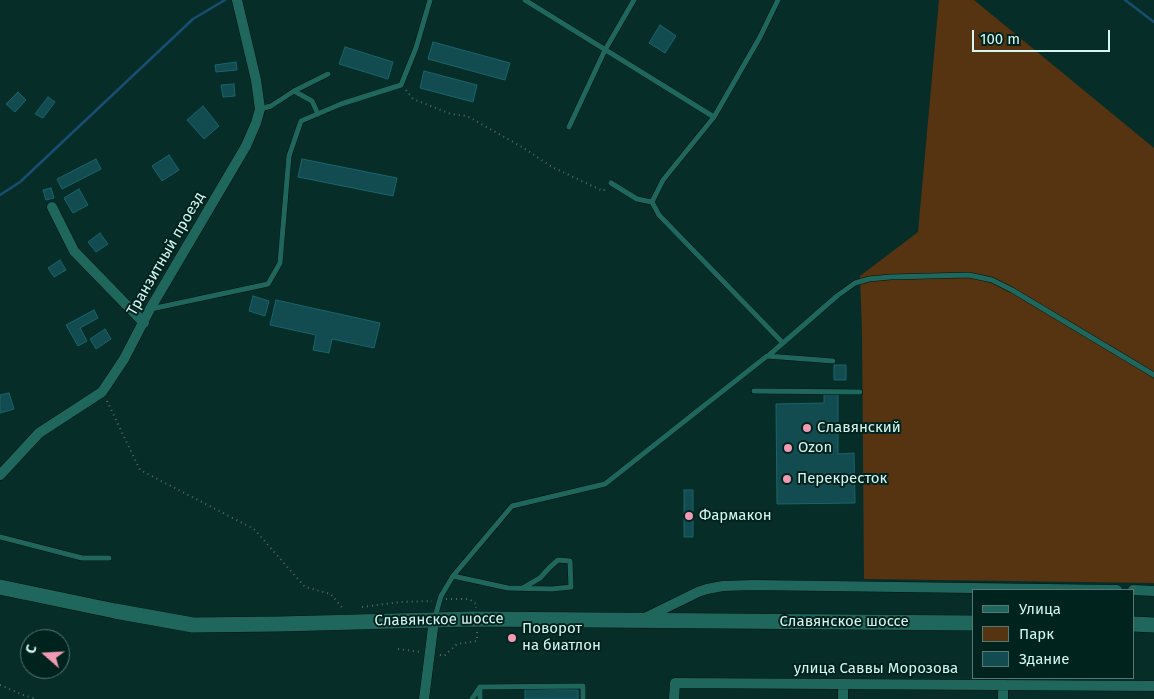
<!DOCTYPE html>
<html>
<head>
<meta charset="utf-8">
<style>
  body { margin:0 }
  #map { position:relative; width:1154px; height:699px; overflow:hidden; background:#072d28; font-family:"Fira Sans",sans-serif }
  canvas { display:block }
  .legend { position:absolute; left:972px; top:589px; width:162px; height:90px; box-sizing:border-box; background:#00231e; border:1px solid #567872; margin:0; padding:6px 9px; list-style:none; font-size:15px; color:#d6f7f0 }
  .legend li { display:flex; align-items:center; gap:10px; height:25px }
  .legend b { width:25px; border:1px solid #567872 }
  .north { position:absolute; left:20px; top:629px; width:50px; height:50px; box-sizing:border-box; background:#00231e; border:1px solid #567872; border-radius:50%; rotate:289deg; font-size:14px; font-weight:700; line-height:20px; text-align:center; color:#d6f7f0 }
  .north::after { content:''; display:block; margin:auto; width:18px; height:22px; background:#f19ab2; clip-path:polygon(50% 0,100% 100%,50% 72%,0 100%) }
  .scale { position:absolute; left:972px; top:30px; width:138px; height:22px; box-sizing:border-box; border:2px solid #d6f7f0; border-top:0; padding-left:6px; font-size:15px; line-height:18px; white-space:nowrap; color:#d6f7f0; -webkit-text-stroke:4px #00231e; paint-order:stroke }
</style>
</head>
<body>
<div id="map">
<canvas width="1154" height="699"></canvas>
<ul class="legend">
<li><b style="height:6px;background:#1f675c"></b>Улица</li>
<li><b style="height:14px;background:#563311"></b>Парк</li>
<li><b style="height:14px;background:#134c50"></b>Здание</li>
</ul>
<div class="north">С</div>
<div class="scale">100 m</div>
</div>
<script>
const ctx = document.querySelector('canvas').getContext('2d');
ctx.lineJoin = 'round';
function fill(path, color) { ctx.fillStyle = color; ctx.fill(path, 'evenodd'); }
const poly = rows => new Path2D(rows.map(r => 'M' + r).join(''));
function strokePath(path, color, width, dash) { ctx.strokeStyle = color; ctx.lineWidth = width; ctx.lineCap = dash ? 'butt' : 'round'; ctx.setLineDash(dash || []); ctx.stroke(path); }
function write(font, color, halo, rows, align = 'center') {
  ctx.font = font + ' "Fira Sans",sans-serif'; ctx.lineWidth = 4; ctx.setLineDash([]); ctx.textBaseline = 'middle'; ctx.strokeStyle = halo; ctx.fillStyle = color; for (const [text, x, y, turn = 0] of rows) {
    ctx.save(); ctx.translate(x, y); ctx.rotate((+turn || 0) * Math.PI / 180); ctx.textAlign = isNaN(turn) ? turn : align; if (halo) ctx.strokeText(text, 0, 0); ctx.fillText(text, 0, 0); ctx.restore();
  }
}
fill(poly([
  [939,0,974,0,1154,148,1154,583,864,579,862,332,860,276,918,232]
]), '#563311');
strokePath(poly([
  [1125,0,1154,22],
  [0,195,20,182,193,19,225,0]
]), '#174e71', 2.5);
const building = poly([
  [660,25,676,36,665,53,649,43,660,25],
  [433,42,510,63,505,80,428,59,433,42],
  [345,47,393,62,388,79,339,64,345,47],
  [236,62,237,70,216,72,215,65,236,62],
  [424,71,477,85,473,102,420,88,424,71],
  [234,84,235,96,223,97,221,85,234,84],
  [18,92,26,100,15,112,6,104,18,92],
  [48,97,55,102,43,118,35,114,48,97],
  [203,106,219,126,204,139,187,120,203,106],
  [169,155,179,170,162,181,152,166,169,155],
  [96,159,101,169,62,189,57,179,96,159],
  [302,159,397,178,393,196,298,177,302,159],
  [51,188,54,198,46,200,43,190,51,188],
  [79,189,88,205,73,213,64,198,79,189],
  [100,233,108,244,96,252,88,242,100,233],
  [60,260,66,270,54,277,48,268,60,260],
  [253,296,269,301,265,316,249,311,253,296],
  [276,300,380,323,374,348,332,339,329,353,313,350,316,335,270,325,276,300],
  [94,310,98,318,80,328,87,341,78,346,66,325,94,310],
  [105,329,111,339,96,349,90,339,105,329],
  [834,365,846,365,846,380,834,380,834,365],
  [9,393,14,409,0,413,0,395,9,393],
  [824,394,838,394,838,454,854,453,855,503,777,504,776,404,824,403,824,394],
  [684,490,693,490,693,537,684,537,684,490],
  [525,689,578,690,578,699,525,699,525,689]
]);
fill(building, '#134c50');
strokePath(building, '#18656b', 1);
const lane = poly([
  [525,0,714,117],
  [294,91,312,101,318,114],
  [260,109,271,106,294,91,328,74],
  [569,127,605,50,634,0],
  [611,183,637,199,652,202],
  [151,309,268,284,280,263,289,156,301,121,341,104,401,85,416,48,430,0],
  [783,343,837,296,855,283,869,279,890,277,969,275,992,280,1012,290,1154,375],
  [768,356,783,343,659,215,652,202,663,180,714,117,760,37,778,0],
  [754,391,860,392],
  [0,537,82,558,109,558],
  [453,576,508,588,552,589,571,587,570,561,558,560,550,567,540,578,523,588],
  [435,617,441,596,453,576,512,506,605,484,767,356,833,361],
  [480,687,583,686,583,699],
  [472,699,480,687,480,699]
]);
const street = poly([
  [52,207,74,251,144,323],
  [0,475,39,433,102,392,124,359,150,309,246,146,256,123,260,109,256,80,237,0],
  [1133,590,1154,591],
  [645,618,698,592,707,589,723,586,754,585,1117,590],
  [1003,685,1003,699],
  [424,699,434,620],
  [674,699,675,683,1154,686],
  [843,699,843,684]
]);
const secondary = poly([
  [0,587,115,611,193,625,280,624,472,619,973,623],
  [1133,624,1154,625]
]);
strokePath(lane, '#011310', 6);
strokePath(street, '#011310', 11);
strokePath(secondary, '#011310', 16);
strokePath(poly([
  [406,90,413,99,451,114,467,116,522,147,552,167,603,191,606,188],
  [107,401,140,470,254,529,305,587,331,594,344,610],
  [446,599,469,599,476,604,476,608],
  [362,607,401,602,432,601],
  [398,649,420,652],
  [440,655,444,656,457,644,477,641,477,630],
  [0,685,23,695,37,699]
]), '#4b6f69', 2, [1, 4]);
strokePath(lane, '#1f675c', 5);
strokePath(street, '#1f675c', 10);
strokePath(secondary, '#1f675c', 15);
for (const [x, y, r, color] of [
  [807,428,5,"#f19ab2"],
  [788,448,5,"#f19ab2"],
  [787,479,5,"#f19ab2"],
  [689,516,5,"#f19ab2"],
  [512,638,5,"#f19ab2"]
]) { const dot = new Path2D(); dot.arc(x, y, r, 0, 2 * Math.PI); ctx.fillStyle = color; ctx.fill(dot); strokePath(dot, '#00231e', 2); }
write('15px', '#d6f7f0', '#00231e', [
  ["Транзитный проезд",166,254,-60],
  ["Славянское шоссе",439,620,-1],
  ["Славянское шоссе",844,622],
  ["улица Саввы Морозова",876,669]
]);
write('15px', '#d6f7f0', '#00231e', [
  ["Славянский",817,428],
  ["Ozon",798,448],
  ["Перекресток",797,479],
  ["Фармакон",699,516],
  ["Поворот",522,629],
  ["на биатлон",522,646]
], 'left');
</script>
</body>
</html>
